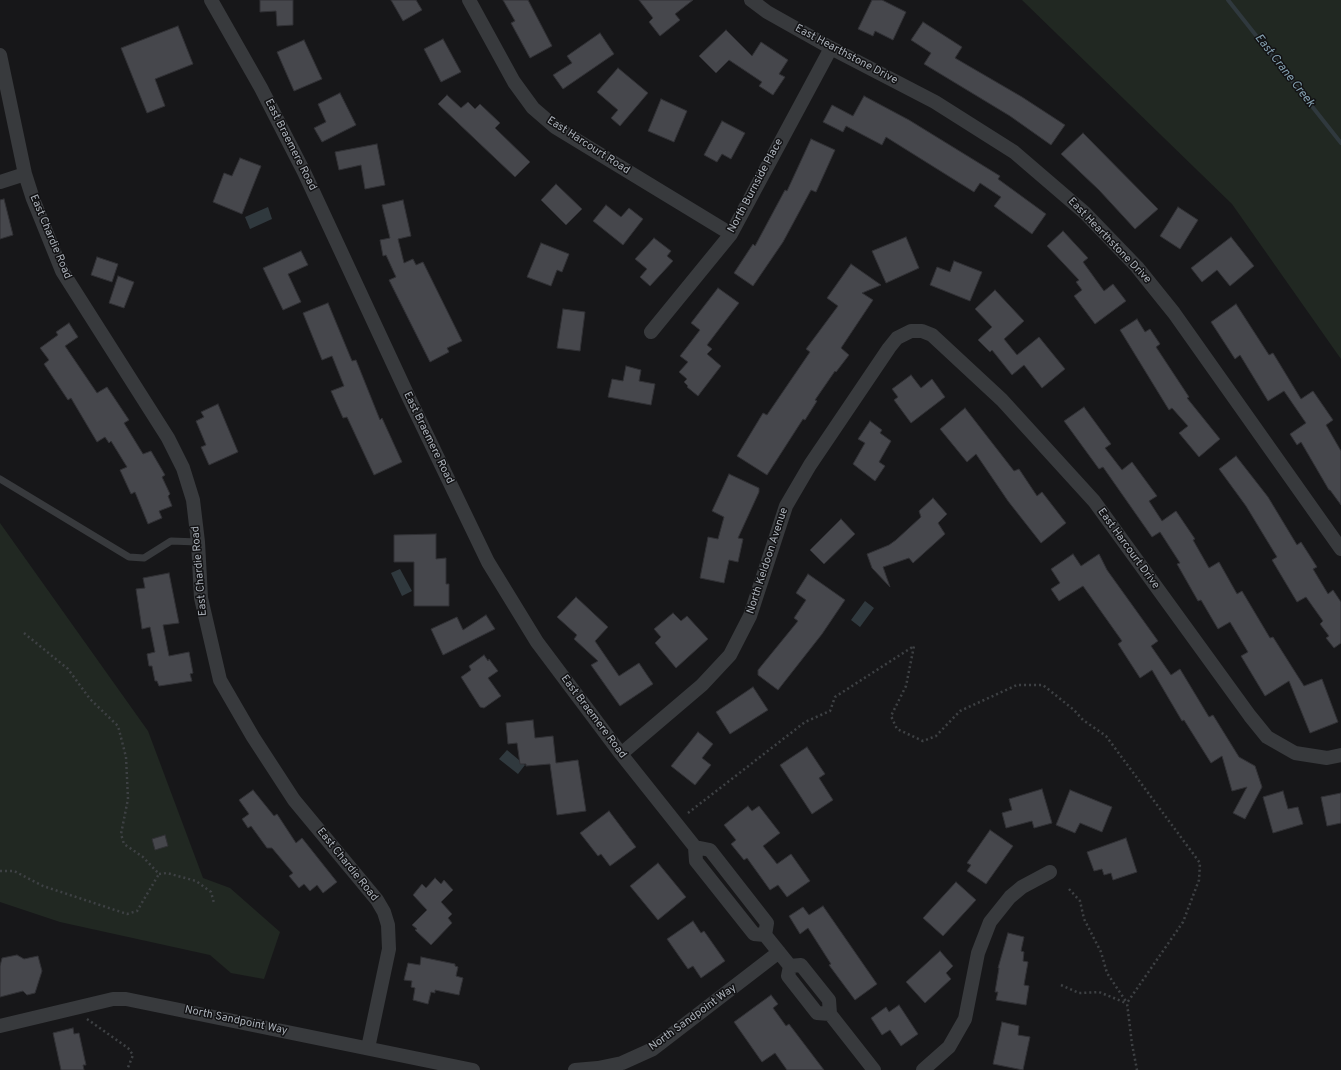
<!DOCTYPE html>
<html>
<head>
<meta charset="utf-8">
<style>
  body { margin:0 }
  canvas { display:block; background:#171719 }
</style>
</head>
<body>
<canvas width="1341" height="1070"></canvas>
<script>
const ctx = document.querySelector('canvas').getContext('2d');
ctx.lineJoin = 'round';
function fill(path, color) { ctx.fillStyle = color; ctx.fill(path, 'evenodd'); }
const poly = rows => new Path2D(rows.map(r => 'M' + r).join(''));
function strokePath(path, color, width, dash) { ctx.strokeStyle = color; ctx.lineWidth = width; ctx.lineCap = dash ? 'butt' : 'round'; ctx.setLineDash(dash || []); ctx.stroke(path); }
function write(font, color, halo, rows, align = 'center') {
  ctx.font = font + ' Overpass,sans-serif'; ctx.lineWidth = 3; ctx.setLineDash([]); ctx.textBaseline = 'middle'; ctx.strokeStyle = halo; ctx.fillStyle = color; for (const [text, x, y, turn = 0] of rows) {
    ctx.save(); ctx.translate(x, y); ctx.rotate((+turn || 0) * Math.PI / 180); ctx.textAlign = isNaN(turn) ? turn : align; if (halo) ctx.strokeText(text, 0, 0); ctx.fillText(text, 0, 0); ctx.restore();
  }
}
fill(poly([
  [1022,0,1341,0,1341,359,1232,204],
  [0,523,148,731,203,878,230,888,280,932,264,979,231,973,210,955,60,922,0,902]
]), '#212822');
fill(poly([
  [268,207,272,219,250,229,245,217],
  [400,569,412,591,402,596,391,573],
  [865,601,874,608,860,627,851,620],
  [507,750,525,765,518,774,499,759]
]), '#30393e');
strokePath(poly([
  [1228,0,1341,143]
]), '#30393e', 4);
const building = poly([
  [260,0,293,0,293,25,277,26,276,11,260,12,260,0],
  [391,0,416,0,422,10,403,21,391,0],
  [503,0,528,0,552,46,530,58,511,23,515,21,503,0],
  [639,0,693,0,675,14,680,20,660,36,649,22,653,18,639,0],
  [872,0,882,0,906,12,893,40,875,31,873,36,858,29,872,0],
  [923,22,962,47,955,58,1022,97,1065,125,1051,145,1010,116,924,64,931,53,911,40,923,22],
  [178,26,193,64,155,79,165,106,147,113,121,48,178,26],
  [726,30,752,56,761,42,788,60,779,74,785,77,773,95,759,86,762,82,729,60,716,73,699,56,726,30],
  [600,33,614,54,563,89,553,75,572,63,567,56,600,33],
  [443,39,461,72,441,82,424,49,443,39],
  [304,40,322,79,294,91,277,52,304,40],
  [618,68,648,93,620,126,611,118,618,110,597,92,618,68],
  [340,93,356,125,322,142,314,128,326,122,318,104,340,93],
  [447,95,461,108,468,102,475,109,480,104,500,123,495,128,530,162,515,177,438,104,447,95],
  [864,96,909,120,1000,176,998,179,1046,214,1032,234,994,206,1001,197,980,183,974,192,886,137,882,145,846,126,843,132,823,122,832,105,853,116,864,96],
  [661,99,687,111,674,142,648,131,661,99],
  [722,121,745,133,731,159,722,154,717,162,704,155,722,121],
  [1083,133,1158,209,1135,229,1099,190,1061,154,1083,133],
  [811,139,835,150,816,192,811,190,783,242,753,286,734,273,753,244,755,246,785,190,787,191,811,139],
  [377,144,385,185,365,189,361,165,339,170,335,152,377,144],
  [240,158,261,166,242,214,213,202,224,173,232,176,240,158],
  [556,184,582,209,566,225,541,200,556,184],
  [4,199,13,235,0,239,0,200,4,199],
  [403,200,411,236,398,239,404,263,413,259,416,265,423,262,462,341,447,348,449,352,430,362,389,280,396,277,386,255,383,256,380,240,390,238,382,205,403,200],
  [606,205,621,217,629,208,643,219,623,245,593,221,606,205],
  [1178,207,1198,220,1180,249,1160,236,1178,207],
  [1063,231,1088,258,1083,262,1104,291,1113,284,1126,301,1095,324,1074,296,1082,290,1076,282,1079,280,1047,246,1063,231],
  [906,237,919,268,886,283,872,251,906,237],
  [1231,237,1254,266,1230,286,1217,270,1202,282,1191,268,1231,237],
  [654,238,671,251,667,256,673,261,650,286,640,277,647,269,635,259,654,238],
  [541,243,569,254,562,272,557,270,551,286,527,277,541,243],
  [301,251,308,265,288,274,301,302,283,310,263,268,301,251],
  [97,257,118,264,112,282,91,275,97,257],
  [954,261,982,272,970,301,930,285,937,267,950,272,954,261],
  [851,264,881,285,862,293,873,300,841,348,849,355,836,372,835,371,815,400,817,401,805,420,803,419,767,475,737,456,763,413,767,415,810,352,806,349,838,306,827,298,851,264],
  [118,276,134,282,124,308,109,303,118,276],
  [718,288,739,303,707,345,712,349,707,354,721,366,698,396,687,387,688,386,684,382,687,379,679,372,688,362,680,356,700,330,691,323,718,288],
  [995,290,1024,321,1004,339,1017,355,1039,337,1065,369,1042,388,1024,365,1012,375,992,350,990,352,978,340,992,327,975,309,995,290],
  [328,303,352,361,356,360,380,420,382,418,402,462,374,475,347,417,343,418,331,391,344,386,332,356,322,360,303,313,328,303],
  [1236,304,1269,355,1273,353,1301,399,1313,391,1333,420,1326,425,1341,451,1341,505,1330,490,1329,490,1301,442,1297,445,1290,434,1306,423,1284,391,1268,401,1240,355,1235,359,1211,322,1236,304],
  [563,309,585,312,580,351,557,348,563,309],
  [1137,319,1145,332,1150,329,1160,344,1156,347,1189,397,1187,398,1220,439,1199,457,1179,433,1188,426,1172,408,1169,410,1120,330,1137,319],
  [69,323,78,337,65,346,97,393,107,387,129,420,124,423,143,454,151,451,165,475,162,477,170,494,168,496,172,506,159,511,162,518,148,524,135,492,131,494,120,470,127,467,111,441,109,443,105,437,97,442,71,398,68,400,44,364,49,360,40,348,58,335,56,332,69,323],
  [626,366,641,370,639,381,655,384,651,405,608,397,612,379,623,381,626,366],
  [911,375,921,388,932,379,945,397,911,423,894,400,898,397,892,389,911,375],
  [218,404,238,452,209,465,201,447,206,445,196,421,204,417,201,412,218,404],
  [1084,407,1111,444,1105,448,1122,470,1132,462,1157,496,1149,501,1162,521,1176,511,1195,539,1193,540,1209,568,1219,562,1237,594,1242,591,1270,638,1273,637,1304,686,1322,679,1338,722,1310,733,1289,681,1265,696,1241,656,1248,652,1230,622,1218,629,1201,600,1198,601,1177,564,1180,563,1160,532,1152,537,1103,467,1099,469,1064,421,1084,407],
  [965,408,1014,471,1019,469,1037,496,1042,492,1066,523,1041,543,1008,501,976,454,967,462,940,429,965,408],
  [870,421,882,430,880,433,891,441,879,462,885,466,875,481,853,464,865,443,858,439,870,421],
  [1236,456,1268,497,1297,545,1301,542,1317,567,1313,569,1328,594,1333,590,1341,602,1341,643,1334,648,1326,638,1329,636,1320,624,1323,621,1306,597,1297,602,1272,560,1277,557,1246,506,1219,469,1236,456],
  [729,474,759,488,759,492,738,538,743,539,738,562,729,560,724,583,700,578,708,537,718,539,724,517,712,511,729,474],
  [933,498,947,514,938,523,945,534,913,563,909,558,883,567,890,587,872,568,867,554,889,545,896,540,921,517,919,511,933,498],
  [841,519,855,534,824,564,810,550,841,519],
  [436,534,436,559,446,558,446,584,449,584,449,606,414,606,414,562,394,562,394,535,436,534],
  [1073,554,1081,566,1099,554,1107,570,1158,641,1151,646,1171,675,1180,669,1209,717,1213,715,1239,757,1255,766,1262,787,1245,819,1233,813,1247,787,1232,791,1222,756,1211,763,1184,720,1182,721,1152,670,1140,678,1118,644,1122,641,1083,586,1059,601,1051,589,1060,583,1051,569,1073,554],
  [169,573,179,623,163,625,169,656,189,652,193,673,190,674,192,681,159,686,157,681,155,681,152,666,149,666,147,654,155,652,150,627,142,629,136,589,145,588,143,578,169,573],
  [808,574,845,600,822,634,778,690,758,675,758,670,798,621,794,618,806,600,796,593,808,574],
  [576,597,608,627,595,641,619,676,639,663,653,684,620,706,591,665,598,661,574,639,577,635,557,617,576,597],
  [673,613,681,621,687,616,708,639,676,668,655,643,661,637,654,629,673,613],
  [486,615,495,629,443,655,431,629,457,617,463,630,486,615],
  [484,655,488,661,489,659,498,671,488,678,501,696,484,708,480,707,461,677,471,670,469,666,484,655],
  [753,687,768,710,730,734,716,712,753,687],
  [533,720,535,738,553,736,556,763,578,760,586,811,557,815,550,764,526,766,526,764,520,764,517,743,508,744,506,723,533,720],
  [698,732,713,744,702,758,711,765,695,785,671,766,698,732],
  [807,747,825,774,819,778,833,800,812,814,780,765,807,747],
  [1042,789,1052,823,1034,828,1032,821,1006,828,1002,813,1012,810,1009,799,1042,789],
  [253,790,274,816,277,814,296,843,302,838,337,882,323,893,317,885,310,891,304,884,299,888,289,876,293,873,272,848,267,848,251,826,248,828,242,819,249,814,239,800,253,790],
  [1070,790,1112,807,1102,832,1080,823,1075,833,1056,825,1070,790],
  [1283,791,1288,809,1298,807,1303,824,1273,833,1263,797,1283,791],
  [1341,793,1341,823,1327,826,1321,797,1341,793],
  [748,806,752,811,759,806,780,833,763,846,777,864,791,854,810,881,787,897,778,885,770,890,747,858,744,860,731,844,736,840,724,825,748,806],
  [609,811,636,847,610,866,601,854,598,856,580,833,609,811],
  [990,830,1013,846,986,884,967,871,971,865,967,863,990,830],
  [165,835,168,846,155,850,152,839,165,835],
  [1126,838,1137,872,1113,880,1111,873,1104,875,1102,869,1094,871,1087,852,1126,838],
  [658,863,686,897,658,920,630,886,658,863],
  [435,878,441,884,444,880,453,890,441,902,452,914,448,918,452,923,431,945,415,930,417,929,412,925,427,910,413,895,422,884,426,888,435,878],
  [956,882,976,900,943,936,923,918,956,882],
  [823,906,877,984,855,1000,829,965,831,964,808,928,800,934,789,916,803,907,809,915,823,906],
  [693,921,701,933,704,931,725,961,701,978,693,966,688,969,667,939,693,921],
  [1008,933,1024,937,1021,951,1024,952,1023,961,1028,962,1024,985,1029,986,1026,1005,996,1000,998,992,995,992,999,968,998,968,1008,933],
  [940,951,953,966,946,973,951,979,925,1003,906,982,940,951],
  [17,955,24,959,38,956,42,971,35,993,27,995,23,991,0,997,0,966,2,958,17,955],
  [421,957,455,964,455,966,458,967,456,976,463,978,459,995,435,990,435,993,431,992,428,1004,413,1000,415,988,411,987,412,981,404,980,408,963,420,965,421,957],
  [771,995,778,1004,773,1008,786,1026,789,1024,824,1070,787,1070,775,1053,762,1062,734,1022,771,995],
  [899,1005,918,1034,901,1046,890,1030,882,1035,871,1018,886,1007,889,1012,899,1005],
  [1002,1022,1019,1026,1018,1035,1030,1037,1023,1070,993,1064,1002,1022],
  [73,1028,74,1034,79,1033,86,1065,83,1065,84,1070,61,1070,53,1033,73,1028]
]);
fill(building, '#46474c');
strokePath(building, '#313135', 1);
strokePath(poly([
  [24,633,68,669,90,699,118,726,126,757,128,799,121,834,124,844,143,857,159,874],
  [688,813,805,722,830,711,835,697,914,646,906,686,891,716,897,729,923,741,936,736,960,711,1017,685,1043,685,1074,710,1083,720,1106,736,1200,863,1199,880,1183,922,1127,1003,1132,1044,1137,1070],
  [0,871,14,871,43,886,127,914,137,911,159,874],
  [159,874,167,873,196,881,211,892,214,903],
  [1069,889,1080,901,1084,919,1101,952,1107,973,1127,1003],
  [1061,985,1079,993,1099,992,1126,1003],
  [87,1019,128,1048,133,1055,127,1070]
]), '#3e4144', 2.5, [2, 3]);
strokePath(poly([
  [0,479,129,557,144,558,171,541,198,542]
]), '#383a3d', 7);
strokePath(poly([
  [211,0,261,88,304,172,409,398,488,562,537,642,621,754,695,847,696,861,754,934,765,935,790,966],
  [469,0,514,82,533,108,555,127,731,234],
  [751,0,767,12,831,48,935,102,1014,152,1085,213,1137,267,1174,313,1341,549],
  [0,55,25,174,33,199,62,271,168,438,183,468,193,500,198,542,201,598,220,680,253,737,294,800,377,900,384,912,388,925,389,949,368,1048],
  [0,182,25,174],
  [651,332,731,234,831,48],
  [621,754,702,685,730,655,750,616,786,506,810,465,889,348,897,338,911,331,922,331,932,335,1002,400,1094,501,1250,716,1267,737,1295,753,1327,758,1341,755],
  [695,847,710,850,767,923,765,935],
  [790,966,801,965,829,1000,830,1014,874,1070],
  [790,966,788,976,817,1013,830,1014],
  [0,1026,113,999,126,999,473,1070],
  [575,1070,598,1068,622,1063,653,1049,779,952],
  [923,1070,949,1047,965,1019,978,953,990,922,1010,897,1022,887,1050,872]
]), '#383a3d', 14);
write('11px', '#aab0b8', '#121214', [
  ["East Hearthstone Drive",846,55,28],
  ["East Braemere Road",290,145,63],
  ["East Harcourt Road",588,146,33],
  ["North Burnside Place",756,186,-62],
  ["East Chardie Road",50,237,67],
  ["East Hearthstone Drive",1109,241,46],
  ["East Braemere Road",428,438,64],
  ["East Harcourt Drive",1128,549,54],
  ["North Keldoon Avenue",768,561,-72],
  ["East Chardie Road",200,571,-95],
  ["East Braemere Road",593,717,53],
  ["East Chardie Road",347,865,51],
  ["North Sandpoint Way",693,1018,-36],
  ["North Sandpoint Way",236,1021,12]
]);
write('italic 12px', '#84a0b0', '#121214', [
  ["East Crane Creek",1284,71,52]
]);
</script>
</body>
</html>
